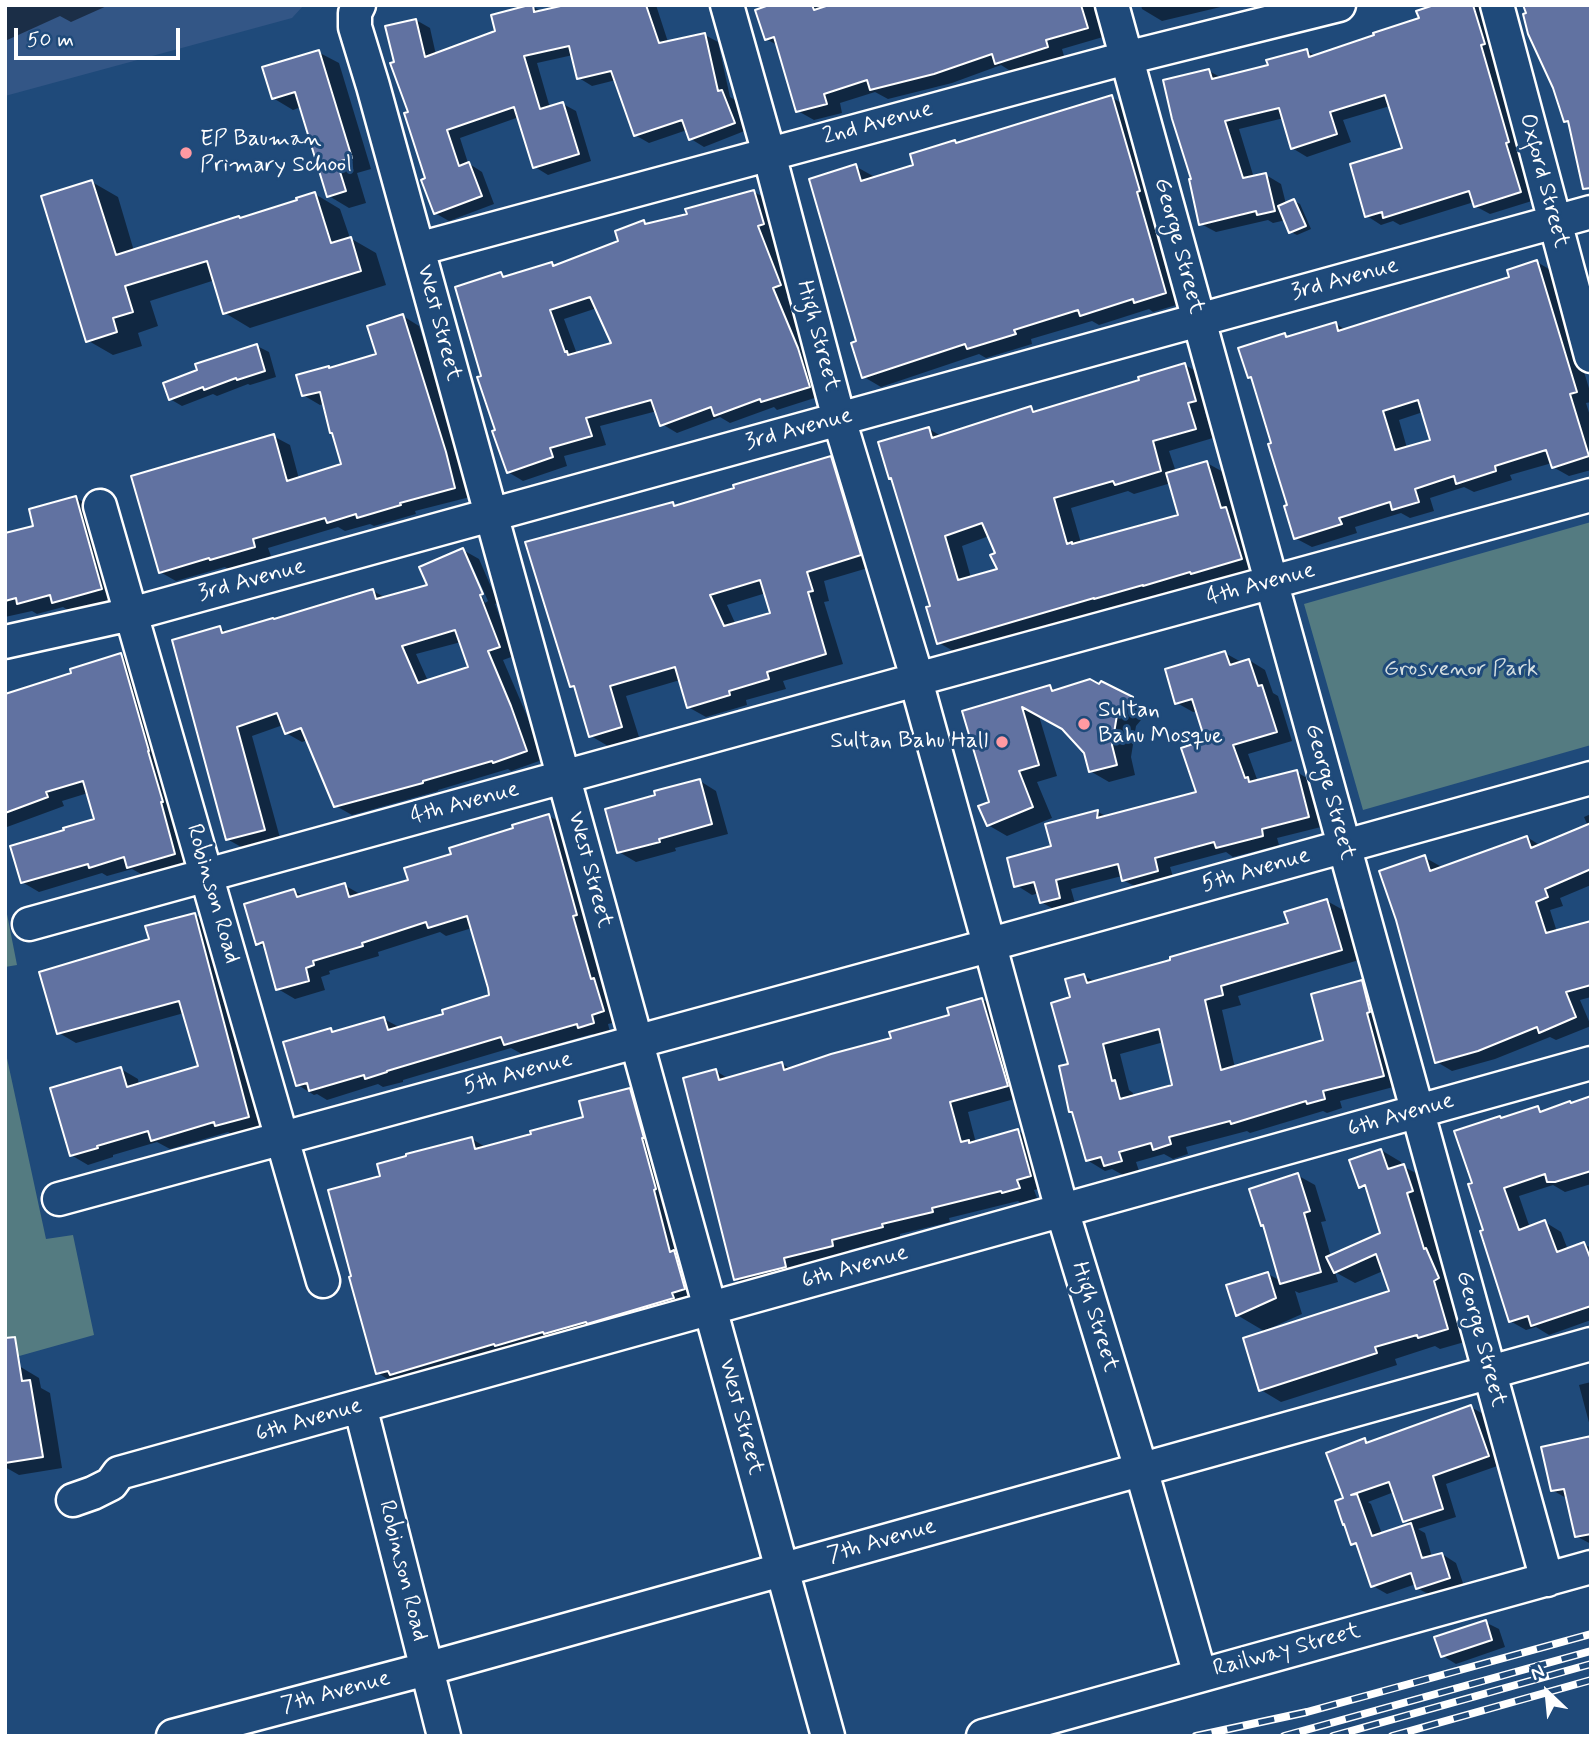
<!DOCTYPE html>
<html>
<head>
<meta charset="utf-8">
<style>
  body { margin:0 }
  #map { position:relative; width:1596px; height:1741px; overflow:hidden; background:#1f4a7a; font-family:Mynerve,sans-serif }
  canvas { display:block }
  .frame { position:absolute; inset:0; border:7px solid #fff; pointer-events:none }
  .north { position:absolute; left:1512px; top:1657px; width:70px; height:70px; -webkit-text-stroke:5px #1f4a7a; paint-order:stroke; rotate:334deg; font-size:19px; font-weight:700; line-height:28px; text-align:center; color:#fff }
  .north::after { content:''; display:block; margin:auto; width:24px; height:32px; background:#fff; clip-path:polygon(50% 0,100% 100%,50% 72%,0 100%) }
  .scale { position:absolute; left:14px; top:28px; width:166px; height:32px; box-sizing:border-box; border:4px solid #fff; border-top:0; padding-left:9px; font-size:21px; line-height:24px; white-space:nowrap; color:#fff; -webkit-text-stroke:5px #1f4a7a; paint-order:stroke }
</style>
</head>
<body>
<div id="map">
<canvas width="1596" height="1741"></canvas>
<div class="frame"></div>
<div class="north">N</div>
<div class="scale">50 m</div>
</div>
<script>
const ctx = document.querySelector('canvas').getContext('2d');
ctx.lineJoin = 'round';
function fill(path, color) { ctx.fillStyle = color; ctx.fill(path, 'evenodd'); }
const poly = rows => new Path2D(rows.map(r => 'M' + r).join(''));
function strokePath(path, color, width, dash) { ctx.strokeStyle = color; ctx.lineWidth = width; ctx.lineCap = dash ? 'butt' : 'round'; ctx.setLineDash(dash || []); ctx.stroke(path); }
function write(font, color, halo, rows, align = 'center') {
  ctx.font = font + ' Mynerve,sans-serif'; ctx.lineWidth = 6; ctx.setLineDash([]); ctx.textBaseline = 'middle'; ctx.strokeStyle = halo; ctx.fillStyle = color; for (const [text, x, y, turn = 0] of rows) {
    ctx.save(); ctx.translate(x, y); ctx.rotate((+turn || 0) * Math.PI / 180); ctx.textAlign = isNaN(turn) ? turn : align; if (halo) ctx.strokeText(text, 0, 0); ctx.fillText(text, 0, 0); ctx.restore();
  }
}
fill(poly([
  [5,5,304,5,292,18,5,96]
]), '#335686');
fill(poly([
  [1591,522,1591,745,1363,810,1304,604],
  [5,904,17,965,5,967],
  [5,1049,46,1239,73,1235,94,1335,5,1360]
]), '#547b81');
fill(poly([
  [5,5,109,5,71,22,60,16,5,41],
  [600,5,656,5,668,42,705,35,718,42,730,97,735,100,747,130,704,147,691,139,687,130,649,143,635,135,616,80,592,86,579,78,573,55,537,63,550,108,563,104,576,111,591,161,548,175,535,167,519,117,460,138,468,163,482,172,494,204,449,221,435,213,410,113,396,63,416,20,430,28,436,55,497,32,532,6,542,12],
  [775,5,825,5,826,8,868,5,1094,5,1103,37,1062,49,1064,56,1012,72,1001,65,952,83,888,99,875,92,840,103,842,113,814,120,798,111,779,46,766,39],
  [1141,5,1229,5,1162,21,1142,9],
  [1440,5,1484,5,1535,200,1490,214,1475,206,1474,202,1400,225,1393,221,1381,225,1367,216,1405,149,1390,106,1343,120,1351,142,1307,157,1292,148,1284,118,1239,129,1254,178,1266,175,1281,184,1286,204,1294,201,1300,204,1311,229,1297,235,1291,232,1286,220,1273,223,1268,220,1216,232,1201,224,1209,71,1222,78,1270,66,1307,51,1316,56,1421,19],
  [318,52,339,63,371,169,357,173,366,203,349,208,329,196,301,107,293,110,273,98],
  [1111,97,1129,107,1183,303,1153,312,1149,309,1099,325,1092,321,1031,339,1032,344,986,358,979,354,881,387,864,377,858,343,855,166,873,176,874,179,916,166,955,142,958,144],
  [92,182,118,197,134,251,242,219,315,194,340,209,350,238,376,253,386,285,250,328,225,313,215,280,150,301,158,326,138,333,142,346,113,355,87,340],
  [754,192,769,200,778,232,772,234,795,294,787,297,812,358,824,395,777,410,774,407,730,423,720,417,677,433,662,424,657,411,600,426,606,445,564,456,567,466,523,481,508,472,483,377,501,274,507,278,552,264,557,267,621,242,644,222,650,225,689,216],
  [597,308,613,344,577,354,564,319],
  [1537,262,1554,272,1591,395,1591,402,1586,403,1591,419,1591,470,1569,476,1553,467,1552,463,1510,475,1512,480,1474,492,1464,487,1430,498,1434,511,1410,518,1401,513,1355,527,1357,533,1312,547,1295,538,1289,507,1273,444,1253,380,1249,377,1285,335,1290,338,1336,324,1346,330,1511,278],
  [1423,412,1432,441,1407,448,1399,420],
  [403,316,419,326,462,463,470,497,415,511,416,514,374,526,370,524,345,531,338,527,268,548,271,556,228,569,225,567,176,581,160,572,273,436,290,445,299,479,343,466,325,403,320,405,303,395,328,368,331,369,378,355],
  [257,346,269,352,276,377,250,385,248,384,217,396,213,394,182,406,170,399],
  [1185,365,1203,375,1213,410,1205,412,1213,438,1169,451,1176,472,1207,463,1225,473,1237,515,1258,569,1210,583,1208,582,1162,595,1160,594,1113,608,1112,607,957,653,939,643,932,608,929,429,941,436,1031,408,1038,412,1141,381],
  [1171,483,1181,516,1081,543,1071,508,1128,491,1134,494],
  [989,536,997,554,999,570,971,578,962,546],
  [831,458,848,468,878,565,824,581,829,601,824,602,843,664,783,681,786,689,746,700,747,705,706,717,688,707,680,680,626,696,639,737,608,746,591,736,577,689,571,686,673,504,678,506],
  [766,593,772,614,736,625,727,605],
  [76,498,94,508,120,599,72,613,63,607,37,614,32,611,5,617,5,535,35,527],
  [463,550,479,559,498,603,495,604,514,656,503,660,527,716,542,760,511,771,508,769,438,790,438,791,352,815,336,806,308,740,302,742,286,733,283,725,252,736,280,838,243,848,227,839,220,628,229,633,373,591,386,598,430,586],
  [467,561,470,561,488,601,485,603],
  [461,642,471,668,428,681,416,654],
  [1225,653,1243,663,1249,660,1265,670,1273,693,1278,696,1292,741,1248,754,1258,782,1297,772,1313,782,1325,826,1277,838,1279,845,1233,857,1226,852,1170,867,1174,880,1140,889,1123,880,1122,876,1071,889,1076,907,1057,911,1041,902,1039,893,1032,895,1016,885,1053,848,1047,825,1098,812,1108,817,1199,793,1207,741,1198,711,1193,712,1177,703],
  [121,655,138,665,191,863,145,876,132,869,107,876,102,873,39,892,22,882,96,820,88,793,62,801,64,806,7,827,5,826,5,696,73,674],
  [1102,683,1150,709,1136,726,1131,757,1135,775,1109,782,1090,771,1085,753,1064,729,1039,716,1057,776,1037,782,1052,818,1007,836,988,825,991,803,964,712,1050,687,1057,691,1100,687],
  [700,781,716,791,728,834,675,848,676,851,636,862,619,852],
  [1591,814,1591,885,1560,898,1563,906,1550,910,1557,932,1591,923,1591,997,1580,1000,1591,1026,1556,1040,1550,1037,1495,1059,1452,1071,1437,1062,1424,857,1440,866,1441,869,1527,837,1541,846,1588,826,1584,817],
  [549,816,566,826,620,1021,608,1024,610,1032,596,1036,592,1034,522,1054,511,1048,403,1080,403,1082,383,1087,378,1084,327,1100,317,1094,314,1095,298,1085,331,1030,336,1033,384,1019,401,1028,445,1015,491,997,472,928,446,936,440,932,378,952,379,956,329,971,330,974,321,977,325,990,295,999,278,989,266,948,257,943,294,891,305,897,344,885,362,895,410,881,453,855],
  [1327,901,1345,911,1359,960,1238,996,1241,1005,1222,1010,1235,1068,1325,1041,1362,982,1380,992,1401,1085,1340,1101,1342,1108,1327,1113,1323,1111,1250,1133,1247,1131,1186,1147,1188,1154,1173,1159,1164,1154,1136,1162,1139,1171,1123,1175,1112,1169,1105,1171,1087,1160,1074,1113,1071,1111,1070,1065,1072,999,1084,976,1096,982,1172,961,1290,924],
  [1164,1042,1174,1086,1134,1097,1133,1093,1129,1090,1120,1054],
  [195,915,212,924,265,1126,233,1135,228,1132,170,1149,157,1142,113,1155,113,1157,88,1165,71,1155,121,1069,138,1079,139,1085,200,1067,184,1013,76,1043,59,1033,151,940],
  [982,999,1000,1010,1025,1096,968,1112,976,1143,1018,1131,1036,1142,1049,1186,1034,1190,1037,1198,1021,1203,1018,1201,949,1218,950,1222,900,1234,900,1237,849,1250,850,1256,754,1290,736,1279,716,1071,729,1079,782,1064,791,1069,893,1039,951,1016],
  [630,1090,647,1099,701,1298,394,1383,378,1373,382,1177,472,1139,487,1148,585,1119],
  [1591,1098,1591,1184,1565,1192,1553,1185,1519,1196,1530,1228,1545,1222,1561,1232,1568,1250,1584,1244,1591,1248,1591,1320,1549,1335,1536,1327,1526,1330,1510,1321,1474,1184,1503,1119,1538,1108,1545,1112],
  [1381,1150,1401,1162,1402,1166,1424,1177,1433,1202,1426,1204,1468,1341,1440,1349,1435,1346,1395,1359,1397,1365,1281,1402,1261,1390,1391,1293,1383,1271,1355,1283,1335,1272,1338,1282,1299,1293,1295,1291,1302,1314,1264,1331,1237,1315,1268,1274,1281,1281,1297,1175,1315,1185,1326,1221,1321,1222,1331,1257,1382,1234,1369,1191,1361,1186],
  [19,1366,39,1378,41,1388,50,1393,62,1468,19,1475,5,1467,5,1369],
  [1591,1382,1591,1430,1579,1385],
  [1471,1407,1485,1415,1503,1464,1446,1484,1456,1517,1418,1529,1425,1533,1432,1557,1442,1554,1456,1563,1464,1586,1432,1596,1417,1588,1416,1584,1387,1594,1373,1586,1359,1547,1353,1544,1345,1499,1365,1440,1370,1443],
  [1394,1492,1405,1521,1412,1525,1382,1534,1371,1504,1368,1502],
  [1591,1438,1591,1544,1576,1536,1568,1499,1552,1490],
  [1485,1622,1499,1629,1505,1647,1456,1664,1443,1656]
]), '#0007');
const building = poly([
  [529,5,533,5,534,12,565,5,646,5,659,43,705,33,718,91,722,90,735,123,689,140,682,120,634,136,611,71,577,79,569,46,524,56,540,109,563,102,579,154,533,168,514,107,447,130,459,166,469,162,482,196,434,214,421,180,425,178,404,113,408,112,390,63,394,62,385,26,416,19,425,57,495,31,491,15,529,5],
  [769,5,812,5,814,10,829,5,1081,5,1088,28,1046,40,1048,47,995,64,992,54,934,74,870,90,867,80,824,94,827,104,796,112,774,37,765,40,755,10,769,5],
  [1434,5,1473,5,1485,44,1481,45,1509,142,1506,143,1521,192,1474,207,1469,191,1383,218,1382,212,1365,217,1350,164,1402,148,1385,95,1330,112,1337,134,1291,149,1279,108,1225,121,1243,178,1266,173,1275,211,1257,215,1256,211,1199,225,1189,179,1191,179,1172,119,1163,80,1209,69,1212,79,1268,65,1266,60,1307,49,1309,57,1374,35,1373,33,1419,18,1416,11,1434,5],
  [1523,5,1591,5,1591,188,1583,189,1568,121,1564,122,1553,88,1528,34,1523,14,1526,13,1523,5],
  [319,50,352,158,337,162,346,191,327,197,295,92,272,99,262,67,319,50],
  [1112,95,1140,191,1137,192,1166,293,1134,303,1133,299,1080,316,1078,310,1014,330,1016,334,967,349,965,344,862,378,851,343,856,341,809,179,856,164,861,181,913,165,910,154,955,140,956,143,1112,95],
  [92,180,116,255,239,216,240,218,297,200,296,198,315,192,331,243,351,237,361,271,223,314,207,261,125,286,133,312,113,318,117,332,86,342,41,196,92,180],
  [754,190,764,224,758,226,781,285,773,288,798,348,810,387,761,402,760,399,714,416,711,407,660,426,651,400,586,418,592,436,550,448,553,457,507,473,492,431,495,430,477,377,481,376,455,287,501,272,503,277,552,262,553,266,618,241,615,231,644,220,645,224,687,214,685,209,754,190],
  [590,297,611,343,568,355,567,351,565,352,550,310,590,297],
  [1294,199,1306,226,1289,233,1278,206,1294,199],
  [1537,260,1577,392,1570,394,1589,456,1552,468,1546,450,1495,466,1496,471,1456,484,1454,476,1415,489,1419,502,1392,510,1390,502,1339,518,1342,524,1294,539,1284,506,1287,505,1268,444,1271,443,1251,377,1248,378,1238,348,1285,333,1286,337,1336,322,1338,331,1509,277,1507,270,1537,260],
  [1418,400,1430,440,1395,450,1383,411,1418,400],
  [403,314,446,452,455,488,400,503,401,505,357,518,356,514,327,523,325,518,253,539,255,547,210,560,209,558,159,573,131,476,274,434,287,481,341,464,332,433,330,433,320,392,302,396,296,375,329,366,329,368,376,354,367,326,403,314],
  [257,344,265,371,237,380,236,378,204,390,203,387,169,400,163,383,197,370,195,364,257,344],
  [1185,363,1196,401,1188,403,1196,429,1153,441,1161,471,1115,485,1113,481,1054,498,1067,544,1072,542,1072,544,1178,515,1166,473,1207,461,1221,508,1226,507,1242,559,1191,574,1190,572,1143,586,1143,585,1094,599,1094,598,937,644,926,607,930,606,891,478,889,479,878,442,929,427,932,438,1031,406,1033,412,1139,380,1138,377,1185,363],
  [982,523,995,553,990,555,997,569,958,580,945,536,982,523],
  [831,456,861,555,807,572,813,591,808,592,826,654,767,672,769,679,729,691,730,695,687,708,675,667,610,686,622,727,589,737,574,686,570,687,525,542,673,502,674,506,734,488,733,485,831,456],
  [760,580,770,613,724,626,710,595,760,580],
  [76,496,102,589,52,603,50,595,17,604,16,598,5,601,5,533,33,526,29,509,76,496],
  [463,548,483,594,480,595,500,647,488,651,511,706,527,751,493,763,492,761,423,781,423,783,334,807,301,728,285,734,277,713,237,727,265,830,226,840,172,640,220,626,222,633,273,618,274,619,373,589,376,599,427,585,419,567,463,548],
  [455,630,468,667,418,683,402,646,455,630],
  [1225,651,1230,665,1249,659,1258,686,1262,685,1277,732,1233,745,1245,778,1248,777,1249,782,1297,770,1309,817,1262,829,1263,836,1216,848,1214,842,1155,858,1158,871,1122,881,1118,864,1056,880,1060,898,1040,903,1034,882,1014,887,1007,858,1051,846,1045,824,1098,810,1097,818,1196,792,1181,748,1205,740,1192,699,1175,704,1165,669,1225,651],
  [121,653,149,751,148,751,163,802,161,802,175,854,127,868,124,857,89,868,88,864,21,883,10,846,64,830,63,828,94,819,83,781,46,792,48,797,5,813,5,694,71,673,70,669,121,653],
  [1090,679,1099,684,1101,681,1133,697,1117,715,1112,745,1117,765,1089,772,1084,753,1062,729,1022,707,1039,765,1019,771,1033,807,987,826,978,806,989,802,962,711,1050,685,1052,691,1090,679],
  [700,779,712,824,659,839,660,842,617,853,605,809,655,795,654,791,700,779],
  [549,814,577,915,573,916,591,979,594,978,604,1011,592,1015,594,1023,578,1028,577,1024,504,1045,501,1037,387,1071,387,1072,365,1079,364,1075,309,1091,307,1083,296,1086,283,1042,331,1028,332,1032,384,1017,388,1030,443,1014,442,1010,489,995,488,988,467,916,428,928,426,922,362,943,363,946,313,961,314,965,306,968,309,981,276,990,263,942,256,945,244,904,294,889,297,897,345,883,349,897,408,880,404,868,451,854,449,848,513,828,512,825,549,814],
  [1591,823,1591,869,1545,889,1548,897,1536,902,1546,933,1591,921,1591,985,1566,992,1576,1017,1539,1033,1537,1027,1478,1051,1435,1063,1396,920,1379,871,1425,855,1430,871,1527,836,1531,848,1591,823],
  [1327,899,1342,950,1221,986,1223,995,1205,1000,1221,1070,1323,1040,1311,994,1362,980,1370,1012,1367,1013,1384,1076,1323,1091,1325,1099,1307,1104,1306,1101,1231,1124,1230,1121,1169,1137,1171,1144,1153,1150,1151,1143,1119,1152,1122,1161,1104,1166,1101,1157,1086,1161,1072,1112,1069,1112,1065,1093,1059,1066,1068,1064,1051,1003,1070,997,1065,979,1084,974,1087,983,1170,960,1170,957,1288,923,1284,912,1327,899],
  [1159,1029,1172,1085,1120,1099,1115,1080,1112,1081,1103,1044,1159,1029],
  [195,913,249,1117,215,1126,214,1122,151,1141,148,1131,97,1146,98,1148,70,1156,50,1088,121,1067,127,1087,198,1066,179,1001,57,1034,39,972,149,939,145,926,195,913],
  [982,998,1008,1086,950,1102,961,1142,969,1140,969,1143,1018,1129,1031,1176,1017,1180,1020,1188,1002,1193,1001,1191,932,1208,933,1212,882,1224,883,1227,832,1240,833,1246,784,1258,786,1267,734,1280,683,1078,716,1069,719,1080,782,1062,784,1070,831,1054,891,1038,889,1032,949,1015,947,1008,982,998],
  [630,1088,644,1138,642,1138,656,1189,654,1190,670,1252,674,1250,685,1289,672,1293,674,1298,587,1324,586,1322,544,1334,543,1332,495,1346,494,1344,390,1375,388,1371,376,1374,349,1277,351,1276,328,1190,380,1176,377,1164,406,1156,406,1154,472,1137,475,1149,531,1134,530,1131,583,1117,579,1101,630,1088],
  [1591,1096,1591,1171,1555,1182,1547,1182,1545,1174,1504,1188,1519,1230,1545,1220,1557,1252,1584,1242,1591,1260,1591,1306,1531,1326,1528,1316,1509,1322,1480,1231,1483,1230,1468,1184,1472,1183,1454,1131,1500,1116,1501,1118,1538,1106,1540,1112,1570,1101,1571,1103,1591,1096],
  [1381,1149,1388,1169,1404,1164,1413,1191,1407,1193,1424,1249,1426,1248,1439,1278,1434,1281,1448,1329,1418,1338,1417,1335,1375,1347,1377,1353,1259,1391,1243,1338,1389,1291,1376,1254,1334,1273,1326,1257,1380,1233,1365,1185,1359,1188,1349,1160,1381,1149],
  [1298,1173,1310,1211,1304,1213,1321,1272,1280,1284,1263,1225,1261,1226,1249,1189,1298,1173],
  [1268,1272,1276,1298,1236,1316,1226,1285,1268,1272],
  [15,1337,22,1381,30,1380,43,1457,5,1463,5,1338,15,1337],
  [1471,1405,1489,1456,1433,1476,1443,1509,1403,1522,1389,1482,1351,1495,1357,1494,1372,1536,1411,1523,1422,1558,1442,1553,1450,1578,1416,1589,1411,1573,1371,1587,1356,1543,1351,1545,1344,1524,1343,1525,1335,1501,1343,1498,1326,1453,1365,1438,1366,1443,1471,1405],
  [1591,1436,1591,1534,1575,1537,1564,1489,1551,1491,1541,1447,1591,1436],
  [1486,1620,1492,1640,1441,1657,1434,1637,1486,1620]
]);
fill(building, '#6172a1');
strokePath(building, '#fff', 2);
const minor = poly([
  [359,5,355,13,355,27,373,86,828,1736],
  [727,5,769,154,839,419,913,664],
  [1112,5,1547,1580],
  [1497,5,1591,356],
  [418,249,1126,58,1339,5],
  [100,506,323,1281],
  [5,642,131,614,1591,212],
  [932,675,1591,495],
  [920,695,986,933],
  [29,924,901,684],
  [1002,941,1591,778],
  [993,957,1062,1210,1141,1469,1200,1675],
  [59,1199,977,949],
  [360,1406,444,1736],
  [73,1500,93,1493,111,1484,119,1473,1591,1063],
  [173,1736,426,1669,1591,1344],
  [983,1736,1591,1567]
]);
strokePath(minor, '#fff', 37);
strokePath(minor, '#1f4a7a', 32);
const rail = poly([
  [1196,1736,1307,1712,1591,1634],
  [1284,1736,1591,1651],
  [1333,1736,1591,1664],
  [1392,1736,1591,1680]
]);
strokePath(rail, '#fff', 8);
strokePath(rail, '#1f4a7a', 5, [16]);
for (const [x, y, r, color] of [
  [186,153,7,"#ff9aa2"],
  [1084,724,7,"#ff9aa2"],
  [1002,742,7,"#ff9aa2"]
]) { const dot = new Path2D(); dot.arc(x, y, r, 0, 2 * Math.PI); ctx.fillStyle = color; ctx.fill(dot); strokePath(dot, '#1f4a7a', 2.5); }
write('23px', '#fff', '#1f4a7a', [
  ["2nd Avenue",878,124,-15],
  ["Oxford Street",1543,181,75],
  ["George Street",1178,246,75],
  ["3rd Avenue",1345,280,-15],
  ["West Street",438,323,75],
  ["High Street",817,336,75],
  ["3rd Avenue",799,430,-15],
  ["3rd Avenue",252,581,-15],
  ["4th Avenue",1261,585,-15],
  ["George Street",1329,792,75],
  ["4th Avenue",465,804,-15],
  ["West Street",589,870,75],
  ["5th Avenue",1256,871,-16],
  ["Robinson Road",212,894,74],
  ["5th Avenue",518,1074,-15],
  ["6th Avenue",1401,1116,-16],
  ["6th Avenue",855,1268,-16],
  ["High Street",1094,1317,73],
  ["George Street",1480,1339,75],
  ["West Street",740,1417,75],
  ["6th Avenue",309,1421,-16],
  ["7th Avenue",882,1542,-16],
  ["Robinson Road",402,1571,76],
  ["Railway Street",1287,1651,-15],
  ["7th Avenue",336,1693,-15]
]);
write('23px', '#fff', '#1f4a7a', [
  ["EP Bauman",200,140],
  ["Primary School",200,166],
  ["Sultan",1098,711],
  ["Bahu Mosque",1098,737],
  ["Sultan Bahu Hall",988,742,"right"]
], 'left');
write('23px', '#d4dee0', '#1f4a7a', [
  ["Grosvenor Park",1461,670]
]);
</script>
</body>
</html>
